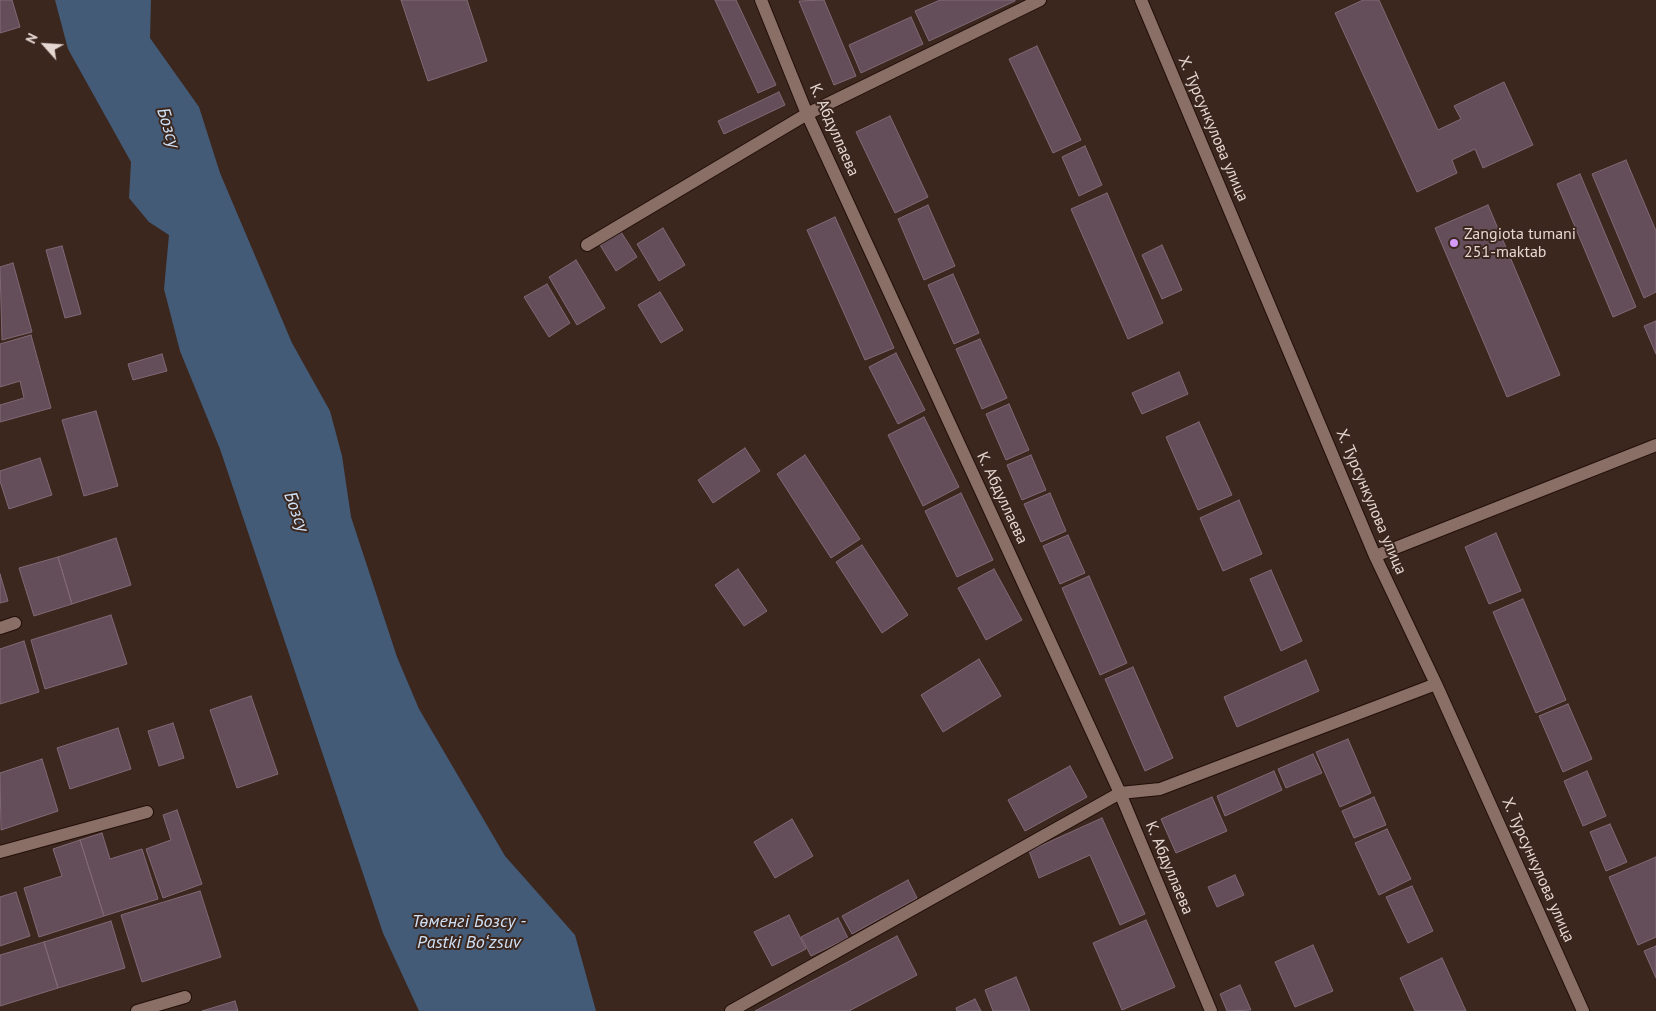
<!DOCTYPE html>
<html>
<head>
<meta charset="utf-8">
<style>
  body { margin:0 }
  #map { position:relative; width:1656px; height:1011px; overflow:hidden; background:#3c271f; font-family:"PT Sans",sans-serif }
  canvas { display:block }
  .north { position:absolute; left:20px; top:20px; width:50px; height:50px; -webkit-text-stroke:4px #3c271f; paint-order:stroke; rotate:296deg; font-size:14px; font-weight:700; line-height:20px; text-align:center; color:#e5d7d2 }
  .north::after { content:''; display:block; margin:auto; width:18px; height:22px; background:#e5d7d2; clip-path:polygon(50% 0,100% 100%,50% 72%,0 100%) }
</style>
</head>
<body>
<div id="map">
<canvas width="1656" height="1011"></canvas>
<div class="north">N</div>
</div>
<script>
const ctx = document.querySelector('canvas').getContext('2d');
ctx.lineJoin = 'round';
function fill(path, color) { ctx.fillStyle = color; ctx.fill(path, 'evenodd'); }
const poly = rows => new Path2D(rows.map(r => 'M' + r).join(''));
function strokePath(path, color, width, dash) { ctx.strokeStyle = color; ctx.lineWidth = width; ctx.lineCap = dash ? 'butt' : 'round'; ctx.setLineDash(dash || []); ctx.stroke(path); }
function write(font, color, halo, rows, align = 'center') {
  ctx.font = font + ' "PT Sans",sans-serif'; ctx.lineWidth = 4; ctx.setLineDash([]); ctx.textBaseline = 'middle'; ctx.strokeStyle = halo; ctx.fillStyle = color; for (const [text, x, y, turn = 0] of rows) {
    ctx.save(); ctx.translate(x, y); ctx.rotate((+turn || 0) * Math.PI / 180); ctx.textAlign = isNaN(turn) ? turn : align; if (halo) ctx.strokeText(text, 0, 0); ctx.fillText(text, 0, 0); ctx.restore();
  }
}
fill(poly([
  [55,0,151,0,150,38,199,107,220,173,292,343,330,411,342,456,351,517,397,657,419,709,505,856,575,935,596,1011,419,1011,383,933,220,449,180,351,164,289,169,235,149,222,129,198,131,162,68,49]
]), '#435b77');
const building = poly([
  [0,0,12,0,20,27,0,33,0,0],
  [401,0,467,0,487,61,428,81,401,0],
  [715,0,736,0,776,85,758,93,715,0],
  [824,0,856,76,834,85,799,1,824,0],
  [940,0,1015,0,1015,1,929,41,915,11,940,0],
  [1363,0,1379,0,1438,130,1461,119,1454,106,1504,82,1533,145,1483,168,1475,149,1452,160,1457,173,1417,192,1335,13,1363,0],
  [911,17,923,44,861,73,849,45,911,17],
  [1037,46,1081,140,1053,153,1009,59,1037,46],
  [779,92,785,105,724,134,718,121,779,92],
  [890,116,928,197,895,213,856,132,890,116],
  [1085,146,1102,185,1079,196,1062,157,1085,146],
  [1626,160,1656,231,1656,292,1644,298,1592,174,1626,160],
  [1580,174,1636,307,1613,317,1557,184,1580,174],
  [1107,193,1163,323,1128,339,1071,209,1107,193],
  [928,205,955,266,924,280,898,219,928,205],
  [1488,205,1560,375,1507,397,1435,228,1488,205],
  [835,217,894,348,865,360,807,230,835,217],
  [663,228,685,265,659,281,637,244,663,228],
  [621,232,637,257,616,271,600,245,621,232],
  [1162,245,1182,290,1162,299,1142,255,1162,245],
  [62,246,81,314,65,318,46,250,62,246],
  [576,260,605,308,577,325,549,277,576,260],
  [13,263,32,332,2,340,0,267,13,263],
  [953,274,979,333,954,344,928,285,953,274],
  [547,284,570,323,549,337,524,297,547,284],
  [660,292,683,330,661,343,638,305,660,292],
  [1656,321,1656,354,1644,326,1656,321],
  [31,335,51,408,0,422,0,405,24,398,20,381,0,387,0,344,31,335],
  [980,339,1007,398,982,409,956,349,980,339],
  [896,353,925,410,898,424,869,367,896,353],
  [162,354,167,371,133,380,128,364,162,354],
  [1179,372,1188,394,1142,414,1132,393,1179,372],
  [1009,404,1029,450,1006,460,986,414,1009,404],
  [96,411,118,486,84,496,62,420,96,411],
  [924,417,959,487,923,506,888,435,924,417],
  [1199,422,1232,495,1198,510,1166,437,1199,422],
  [745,448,760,471,713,503,698,480,745,448],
  [805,455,860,539,831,558,777,474,805,455],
  [1031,455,1046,490,1022,500,1007,465,1031,455],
  [40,458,52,495,9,509,0,481,0,471,40,458],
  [961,493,993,560,957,577,925,511,961,493],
  [1050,493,1066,531,1041,542,1024,504,1050,493],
  [1239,500,1262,554,1223,571,1200,518,1239,500],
  [1496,533,1521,591,1489,604,1465,547,1496,533],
  [1068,535,1085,573,1060,584,1043,546,1068,535],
  [116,538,131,585,72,604,58,557,116,538],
  [862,545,908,615,882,633,836,562,862,545],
  [58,557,72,604,34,616,19,568,58,557],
  [738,569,767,611,744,626,715,585,738,569],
  [994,569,1022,620,986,640,958,588,994,569],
  [1271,570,1302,641,1281,651,1250,579,1271,570],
  [0,574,8,601,0,603,0,574],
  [1089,576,1127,663,1100,675,1062,588,1089,576],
  [1523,599,1566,700,1536,713,1493,612,1523,599],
  [111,615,127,664,45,689,31,640,111,615],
  [24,641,39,692,0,704,0,649,24,641],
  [979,659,1001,696,943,732,921,695,979,659],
  [1306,660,1319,691,1237,727,1224,697,1306,660],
  [1133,667,1173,758,1145,771,1105,679,1133,667],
  [251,696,278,774,237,788,210,710,251,696],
  [1568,704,1592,759,1563,772,1539,716,1568,704],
  [173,723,184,758,159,766,148,731,173,723],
  [118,728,131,769,70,789,57,748,118,728],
  [1348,739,1371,793,1340,807,1316,752,1348,739],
  [1313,754,1322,773,1286,788,1278,769,1313,754],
  [42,759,58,811,1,830,0,773,42,759],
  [1070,766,1087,797,1025,831,1008,800,1070,766],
  [1274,771,1282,790,1225,816,1217,796,1274,771],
  [1587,771,1606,816,1583,826,1564,781,1587,771],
  [1212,797,1227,831,1176,853,1161,819,1212,797],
  [1374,797,1386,825,1354,838,1342,811,1374,797],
  [177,810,202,884,163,898,146,849,171,840,163,815,177,810],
  [1102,818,1145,914,1120,925,1090,855,1039,878,1029,851,1102,818],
  [792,819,813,856,775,878,754,842,792,819],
  [1610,824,1627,862,1606,871,1590,832,1610,824],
  [1387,829,1411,879,1379,895,1355,843,1387,829],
  [102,833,110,859,142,849,158,899,104,916,80,840,102,833],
  [80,840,104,916,39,937,24,888,62,876,53,849,80,840],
  [1656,857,1656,937,1638,945,1609,877,1656,857],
  [1235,875,1244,895,1217,907,1208,887,1235,875],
  [908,880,917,898,852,934,842,916,908,880],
  [1412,886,1433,931,1408,943,1386,897,1412,886],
  [200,891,221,957,142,982,121,915,200,891],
  [16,892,30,936,0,946,0,897,16,892],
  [789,915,806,949,772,966,754,932,789,915],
  [838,918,848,938,811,956,801,937,838,918],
  [1146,920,1175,987,1122,1010,1093,943,1146,920],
  [111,921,125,968,58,988,44,942,111,921],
  [897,936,917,975,849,1011,755,1011,897,936],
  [44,942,58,988,0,1006,0,955,44,942],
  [1313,945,1333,991,1295,1007,1275,962,1313,945],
  [1656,946,1656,978,1644,951,1656,946],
  [1442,958,1466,1011,1415,1011,1400,978,1442,958],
  [1016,977,1030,1011,993,1011,985,990,1016,977],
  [1240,985,1251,1010,1227,1011,1220,994,1240,985],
  [975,999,981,1011,957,1011,956,1008,975,999],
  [235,1001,238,1011,202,1011,235,1001]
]);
fill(building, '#644e5a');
strokePath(building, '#816976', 1);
const minor = poly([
  [761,0,807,114,1120,793,1211,1011],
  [1141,0,1375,556,1436,684,1583,1011],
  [587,245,807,114,1040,0],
  [1375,556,1656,445],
  [0,628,15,623],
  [0,852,147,812],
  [137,1011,185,997],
  [731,1011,1120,793,1160,789,1436,684]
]);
strokePath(minor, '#220f08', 14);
strokePath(minor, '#896f66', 12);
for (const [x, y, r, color] of [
  [1454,243,5,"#d59bfb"]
]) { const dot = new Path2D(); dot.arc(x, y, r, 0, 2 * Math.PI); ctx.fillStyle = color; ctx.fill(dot); strokePath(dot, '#3c271f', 2); }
write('16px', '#e5d7d2', '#3c271f', [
  ["Х. Турсункулова улица",1213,129,67],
  ["К. Абдуллаева",834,130,66],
  ["К. Абдуллаева",1002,498,65],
  ["Х. Турсункулова улица",1371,502,67],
  ["К. Абдуллаева",1169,868,67],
  ["Х. Турсункулова улица",1538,870,66]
]);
write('16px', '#e5d7d2', '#3c271f', [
  ["Zangiota tumani",1464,234],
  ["251-maktab",1464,252]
], 'left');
write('italic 18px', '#d0e1f6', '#3c271f', [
  ["Бозсу",168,128,73],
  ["Бозсу",296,512,70],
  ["Төменгі Бозсу -",469,922],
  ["Pastki Boʻzsuv",469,943]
]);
</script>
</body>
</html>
